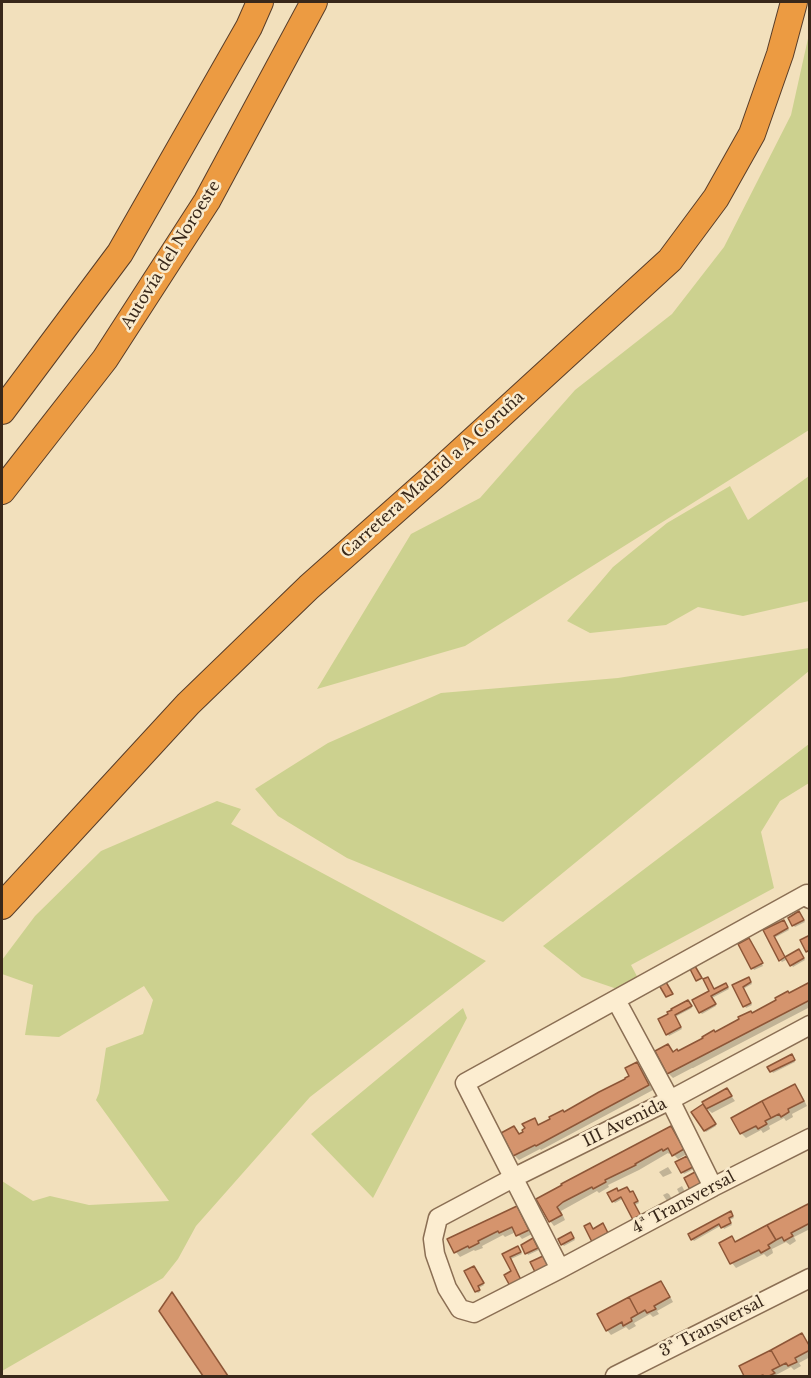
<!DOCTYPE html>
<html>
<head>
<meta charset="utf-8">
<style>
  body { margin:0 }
  #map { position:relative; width:811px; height:1378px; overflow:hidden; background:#f2e0bc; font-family:"Libre Baskerville",serif }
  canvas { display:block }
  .frame { position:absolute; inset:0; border:3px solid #39281a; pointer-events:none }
</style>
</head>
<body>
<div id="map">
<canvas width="811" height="1378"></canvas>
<div class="frame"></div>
</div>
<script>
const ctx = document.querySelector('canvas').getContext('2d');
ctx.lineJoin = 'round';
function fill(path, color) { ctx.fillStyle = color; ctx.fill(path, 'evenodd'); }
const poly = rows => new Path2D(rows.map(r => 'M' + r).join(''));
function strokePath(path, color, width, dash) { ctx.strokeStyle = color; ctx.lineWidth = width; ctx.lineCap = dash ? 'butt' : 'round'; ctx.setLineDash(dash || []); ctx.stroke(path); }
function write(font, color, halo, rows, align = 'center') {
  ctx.font = font + ' "Libre Baskerville",serif'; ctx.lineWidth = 5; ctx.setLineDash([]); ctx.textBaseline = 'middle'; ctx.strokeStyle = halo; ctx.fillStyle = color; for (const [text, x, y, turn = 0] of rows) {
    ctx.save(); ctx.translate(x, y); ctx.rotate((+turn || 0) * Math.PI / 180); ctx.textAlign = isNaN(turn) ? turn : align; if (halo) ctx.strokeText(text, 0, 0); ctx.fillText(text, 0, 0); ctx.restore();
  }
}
fill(poly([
  [809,34,809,430,465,646,317,689,411,534,480,498,575,390,672,314,724,247,791,115],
  [809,476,809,601,743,616,698,607,666,625,590,633,567,621,613,567,667,523,730,486,748,520],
  [809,648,809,671,503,922,347,858,278,816,255,789,328,743,441,693,618,678],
  [809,744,809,783,780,801,761,832,774,888,631,965,639,980,620,990,582,977,543,946],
  [217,801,241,809,231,824,486,961,310,1097,196,1226,178,1259,163,1278,2,1371,2,1181,33,1201,50,1196,89,1205,169,1201,96,1100,99,1093,106,1048,143,1034,153,1000,144,986,59,1037,25,1035,33,985,2,974,2,960,35,916,101,851],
  [463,1008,467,1018,373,1198,311,1134]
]), '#ccd18f');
fill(poly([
  [801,915,805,922,795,927,793,925],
  [785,923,789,930,774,938,785,958,799,951,801,953,805,960,793,967,788,959,782,962,780,960,765,931],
  [750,941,763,966,754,970,740,944],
  [750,980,752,984,743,989,752,1005,746,1008,734,986],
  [810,984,810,1007,693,1068,692,1068,673,1078,668,1073,657,1052,668,1046,674,1053,679,1053],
  [727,986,729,989,712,998,716,1006,702,1014,700,1012,711,991],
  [690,1004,692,1008,675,1017,682,1029,669,1036,660,1020],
  [794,1058,795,1062,773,1073,769,1067],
  [637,1064,641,1068,653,1090,541,1150,540,1149,519,1160,514,1155,503,1134,514,1128,520,1135,534,1120,540,1126,564,1113,631,1076],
  [795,1086,799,1090,807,1106,792,1114,793,1117,786,1121,784,1118,769,1126,770,1129,763,1133,761,1130,746,1138,741,1133],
  [727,1090,735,1101,712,1113,707,1109,704,1103],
  [705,1108,716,1126,706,1132,705,1131],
  [671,1128,675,1133,687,1154,678,1159,672,1153,669,1154,668,1153,639,1170,608,1185,609,1187,599,1193,597,1191,561,1211,565,1220,554,1226,550,1221,538,1199],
  [689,1160,694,1169,684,1174,677,1163],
  [668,1167,672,1173,663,1177,659,1172],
  [682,1186,686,1194,680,1195,677,1189],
  [619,1192,635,1194,639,1203,635,1205,624,1198,615,1203,613,1201],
  [667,1193,669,1194,673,1201,667,1201,663,1195],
  [516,1207,521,1212,532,1234,522,1239,516,1232,505,1237,503,1235,482,1246,483,1248,475,1251,474,1250,460,1257,456,1252],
  [810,1208,810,1229,794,1237,796,1241,790,1245,786,1242,772,1249,773,1253,767,1257,764,1254,736,1268,732,1263,721,1243,731,1238,736,1243],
  [731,1213,734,1218,729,1220,732,1225,724,1229,722,1225,694,1241,692,1239],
  [572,1235,575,1240,564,1246,562,1244],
  [535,1242,539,1250,528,1255,527,1253],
  [518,1248,522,1254,511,1259,522,1282,513,1272,504,1255],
  [476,1270,484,1285,479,1288,480,1292,478,1293,476,1291],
  [660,1282,665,1287,673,1302,657,1311,659,1314,653,1317,650,1314,634,1323,636,1326,629,1330,626,1327,611,1335,607,1330],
  [802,1335,810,1345,810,1357,799,1363,801,1366,794,1370,791,1367,776,1375,777,1376,746,1376,741,1367]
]), '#0003');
const building = poly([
  [799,911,804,920,792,926,788,918,799,911],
  [784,920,788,928,774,936,785,957,799,949,804,958,790,966,785,957,779,961,763,930,784,920],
  [810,935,810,950,806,952,800,940,810,935],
  [749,938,763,963,751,969,738,944,749,938],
  [695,966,702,978,696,981,690,969,695,966],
  [708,977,714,989,726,983,728,987,711,996,716,1004,699,1013,692,1000,709,991,703,979,708,977],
  [749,977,751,982,743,987,751,1003,743,1007,732,985,749,977],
  [666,982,673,994,666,997,659,985,666,982],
  [810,982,810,1000,667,1074,655,1051,668,1044,673,1052,677,1049,678,1051,703,1038,702,1037,714,1030,715,1032,739,1019,738,1017,751,1011,752,1013,776,1000,775,998,788,991,789,993,810,982],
  [688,1000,692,1006,675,1015,681,1027,666,1035,658,1019,668,1014,667,1012,672,1010,671,1009,688,1000],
  [792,1054,795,1060,770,1072,767,1067,792,1054],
  [637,1062,649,1085,536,1146,535,1145,513,1156,501,1133,514,1126,519,1134,523,1132,522,1130,525,1128,522,1124,535,1118,538,1125,550,1119,549,1117,563,1110,564,1112,599,1092,625,1079,625,1078,629,1076,625,1068,637,1062],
  [795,1084,804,1101,788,1109,789,1112,781,1117,779,1114,771,1118,762,1101,795,1084],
  [727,1088,732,1096,706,1109,702,1102,727,1088],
  [762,1101,771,1118,765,1121,767,1124,758,1129,756,1126,740,1134,731,1118,762,1101],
  [703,1104,716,1124,704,1131,691,1112,703,1104],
  [671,1126,684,1149,672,1156,668,1148,663,1151,662,1149,635,1164,636,1165,605,1180,606,1182,593,1189,592,1187,563,1202,557,1207,562,1215,549,1222,536,1199,562,1185,561,1184,671,1126],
  [687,1156,693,1167,681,1173,675,1162,687,1156],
  [695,1172,702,1183,690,1190,684,1178,695,1172],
  [627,1187,630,1192,633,1191,638,1201,634,1203,641,1216,633,1220,621,1197,612,1202,607,1193,617,1188,618,1191,627,1187],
  [808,1204,810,1207,810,1223,791,1233,793,1236,784,1241,782,1237,776,1240,767,1225,808,1204],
  [517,1206,529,1230,516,1236,512,1227,499,1233,498,1231,478,1241,479,1243,469,1248,468,1246,454,1253,447,1239,517,1206],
  [731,1211,733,1216,729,1218,731,1223,721,1228,719,1224,691,1240,688,1234,731,1211],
  [590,1223,593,1229,603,1223,608,1233,592,1242,584,1226,590,1223],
  [767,1225,776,1240,768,1245,770,1248,761,1253,759,1250,730,1264,719,1243,732,1236,735,1242,767,1225],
  [571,1232,574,1238,561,1245,558,1239,571,1232],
  [533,1238,538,1248,525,1254,521,1245,533,1238],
  [518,1246,521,1252,510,1257,521,1280,510,1286,504,1275,511,1271,502,1254,518,1246],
  [543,1256,548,1266,535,1272,530,1262,543,1256],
  [474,1266,484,1283,478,1286,480,1290,475,1292,464,1271,474,1266],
  [661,1281,670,1297,654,1306,656,1309,647,1313,645,1310,638,1314,629,1297,661,1281],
  [172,1292,228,1376,203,1376,159,1311,172,1292],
  [629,1297,638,1314,631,1318,632,1321,623,1326,622,1322,606,1331,597,1314,629,1297],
  [802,1333,810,1347,810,1350,795,1358,797,1362,788,1366,786,1363,780,1366,771,1350,802,1333],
  [771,1350,780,1366,772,1370,775,1373,769,1376,764,1376,763,1375,760,1376,744,1376,739,1366,771,1350]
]);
fill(building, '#d5946d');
strokePath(building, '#8d5637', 1.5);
const minor = poly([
  [616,1000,670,1100,713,1187],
  [810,1025,670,1100,513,1178,438,1218,433,1239,435,1254,447,1288,460,1309,474,1313,560,1269,713,1187,810,1138],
  [560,1269,465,1083,807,894,810,899],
  [615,1376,810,1278]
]);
const highway = poly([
  [2,411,120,253,249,27,260,2],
  [2,491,105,359,207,201,314,2],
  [2,906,188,704,309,587,433,477,670,260,716,198,752,134,780,54,794,2]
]);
strokePath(minor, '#8b6f54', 21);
strokePath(highway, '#583d29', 28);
strokePath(minor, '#fcedd0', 18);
strokePath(highway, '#ec9b42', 26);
write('16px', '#39281a', '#f9eacc', [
  ["Autovía del Noroeste",171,255,-58],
  ["Carretera Madrid a A Coruña",433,475,-42],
  ["III Avenida",625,1123,-26],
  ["4ª Transversal",684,1203,-28],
  ["3ª Transversal",712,1327,-27]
]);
</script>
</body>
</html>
